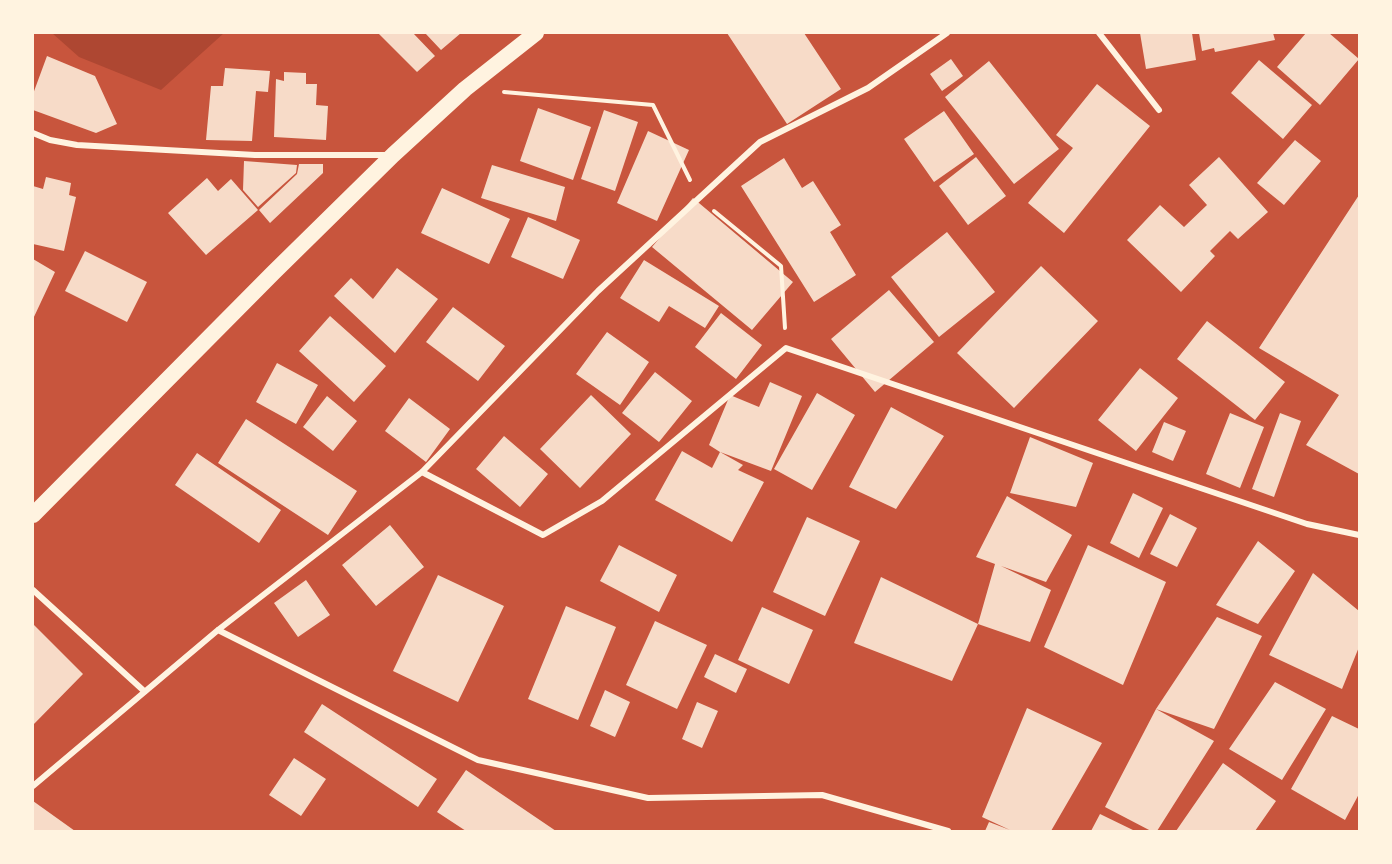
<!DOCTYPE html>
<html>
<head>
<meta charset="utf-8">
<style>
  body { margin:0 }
  #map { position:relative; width:1392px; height:864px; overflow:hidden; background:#c8553d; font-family:Karla,sans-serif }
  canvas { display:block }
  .frame { position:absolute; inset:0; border:34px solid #fff3e0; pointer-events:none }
</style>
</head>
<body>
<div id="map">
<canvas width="1392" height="864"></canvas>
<div class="frame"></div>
</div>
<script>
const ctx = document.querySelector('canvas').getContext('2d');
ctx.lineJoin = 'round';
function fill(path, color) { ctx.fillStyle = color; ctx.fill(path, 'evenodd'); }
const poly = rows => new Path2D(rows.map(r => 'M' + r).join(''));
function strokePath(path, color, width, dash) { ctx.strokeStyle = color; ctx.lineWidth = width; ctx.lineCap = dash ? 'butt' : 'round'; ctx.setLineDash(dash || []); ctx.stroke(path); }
fill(poly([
  [52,33,224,33,161,90,79,57]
]), '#ae4732');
fill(poly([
  [378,33,413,33,435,56,417,72],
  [425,33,461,33,441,50],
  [727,33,804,33,841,89,787,124],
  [1140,33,1192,33,1196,60,1146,69],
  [1199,33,1273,33,1275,40,1215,52,1214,48,1202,51],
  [1306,33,1329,33,1359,59,1320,105,1277,67],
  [47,56,95,76,117,124,96,133,33,110,33,94],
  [951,59,963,76,942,91,930,74],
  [1259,60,1312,105,1283,139,1231,93],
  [989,61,1059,149,1014,184,945,97],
  [225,68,270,71,268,92,256,91,252,141,206,140,211,86,223,86],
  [284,72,306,73,306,84,317,84,316,105,328,106,326,140,274,137,276,79,284,81],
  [1097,84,1150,126,1064,233,1028,203,1073,148,1056,135],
  [538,108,591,127,573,180,520,161],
  [604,110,638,122,615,191,581,179],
  [944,111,974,154,934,182,904,139],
  [648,131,689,150,657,221,617,203],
  [1295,140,1321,161,1284,205,1257,183],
  [976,157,1006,196,968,225,939,186],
  [1219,157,1268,212,1238,239,1230,231,1210,251,1215,256,1181,292,1127,240,1160,205,1184,227,1207,205,1189,185],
  [784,158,802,188,813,181,841,225,830,232,856,275,814,302,741,186],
  [244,161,297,165,296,173,258,207,243,190],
  [299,164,323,164,323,173,270,223,259,210,297,174],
  [492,165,565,187,556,221,481,198],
  [46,177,71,183,69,195,76,197,64,251,33,244,33,186,43,189],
  [207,178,218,191,231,179,258,210,206,255,168,213],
  [442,188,510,219,489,264,421,233],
  [1359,195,1359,474,1306,445,1339,395,1259,348],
  [693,198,793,282,752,330,652,247],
  [528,217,580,240,563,279,511,257],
  [947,232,995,292,939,337,891,277],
  [85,251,147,282,127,322,65,291],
  [33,259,55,272,33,319],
  [644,260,719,306,705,328,669,306,659,322,620,298],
  [1041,266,1098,321,1014,408,957,353],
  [397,268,438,299,395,353,334,296,351,278,373,299],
  [889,290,934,342,875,392,831,339],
  [453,307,505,346,478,381,426,342],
  [721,313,762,345,736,379,695,347],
  [330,316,386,366,354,402,299,351],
  [1207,321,1285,382,1255,420,1177,359],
  [607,332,649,362,620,405,576,374],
  [277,363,318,385,296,424,256,402],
  [1140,368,1178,398,1136,451,1098,420],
  [655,372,692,401,659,442,622,413],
  [770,382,802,396,771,471,720,452,709,445,730,395,759,407],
  [817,393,855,415,812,490,774,469],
  [591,395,631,434,580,488,540,449],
  [327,396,357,421,333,451,303,427],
  [409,398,450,429,426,462,385,431],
  [891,407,944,436,896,509,849,487],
  [1230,413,1264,427,1240,488,1206,474],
  [1280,413,1301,421,1274,497,1252,489],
  [246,419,357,491,328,535,218,463],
  [1164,422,1186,431,1173,461,1152,452],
  [504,436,548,474,520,507,476,469],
  [1030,437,1093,463,1076,507,1010,493],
  [682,451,712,468,720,452,743,465,738,470,764,482,732,542,655,500],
  [197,453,281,510,259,543,175,485],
  [1133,493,1163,508,1139,558,1110,543],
  [1007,496,1072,535,1046,582,1001,566,1051,590,1030,642,978,624,995,564,976,557],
  [1170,514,1197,528,1177,567,1150,554],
  [807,517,860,541,825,616,773,592],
  [390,525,424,567,376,606,342,565],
  [1258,541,1295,571,1258,624,1216,605],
  [619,545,677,575,659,612,600,581],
  [1088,545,1166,582,1123,685,1044,647],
  [1313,573,1359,611,1359,647,1342,689,1269,655],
  [438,575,504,606,458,702,393,671],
  [881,577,978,624,952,681,854,643],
  [306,580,330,615,298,637,274,603],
  [566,606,616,627,578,720,528,699],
  [762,607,813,630,789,684,738,660],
  [1217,617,1262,636,1214,729,1156,709,1214,741,1157,831,1151,831,1105,807,1156,709],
  [655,621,707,645,677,709,626,685],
  [33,624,83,674,33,725],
  [715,654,747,669,736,693,704,677],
  [1275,682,1326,709,1282,780,1229,749],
  [605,690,630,702,615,737,590,726],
  [697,702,718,711,702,748,682,739],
  [322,704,437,779,418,807,304,732],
  [1027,708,1102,743,1051,831,985,831,989,822,1010,830,982,817],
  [1332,716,1359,729,1359,794,1345,820,1291,789],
  [294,758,326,779,301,816,269,795],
  [1223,763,1276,801,1255,831,1176,831],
  [466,770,556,831,466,831,437,812],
  [33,801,75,831,33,831],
  [1100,814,1135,831,1091,831]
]), '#f7dbc8');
strokePath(poly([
  [504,92,653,105,690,180],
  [714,211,781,266,785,328]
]), '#fff3e0', 4);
strokePath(poly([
  [1099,33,1159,110],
  [33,133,50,140,77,145,255,155,387,155],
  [422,472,543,535,602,501,786,348,1307,524,1359,535],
  [33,590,144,691],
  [218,630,478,760,648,798,822,795,948,831],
  [33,786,218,630,422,472,598,291,760,142,868,88,947,33]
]), '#fff3e0', 6);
strokePath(poly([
  [33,515,273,273,393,155,465,89,536,33]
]), '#fff3e0', 16);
</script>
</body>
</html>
